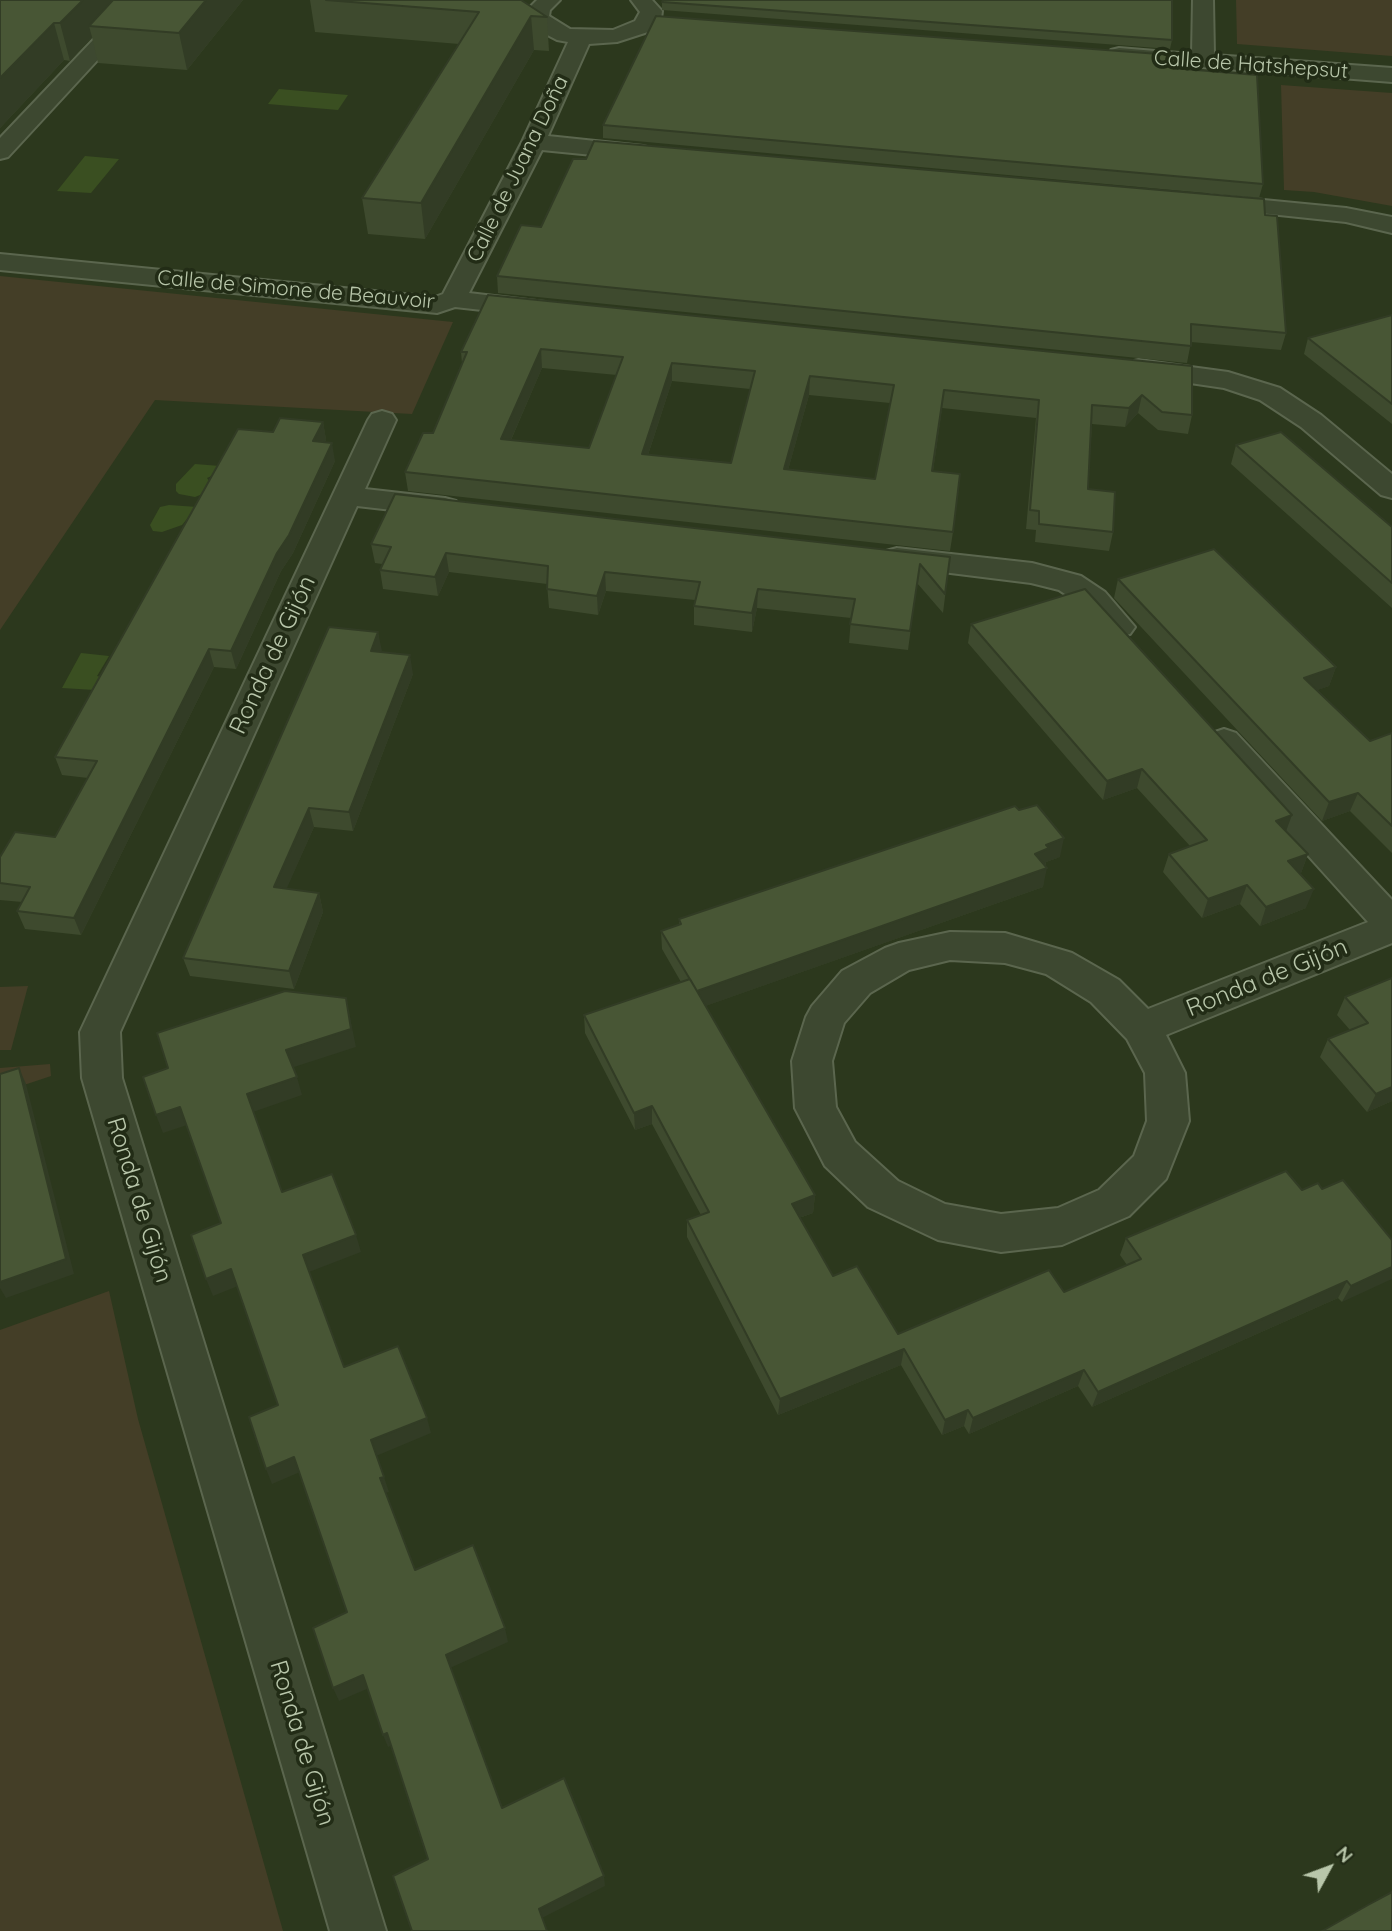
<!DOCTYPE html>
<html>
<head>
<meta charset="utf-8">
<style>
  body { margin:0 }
  #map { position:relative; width:1392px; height:1931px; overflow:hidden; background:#2c381d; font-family:Quicksand,sans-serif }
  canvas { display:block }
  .north { position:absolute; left:1294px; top:1833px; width:70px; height:70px; -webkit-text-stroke:5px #222c16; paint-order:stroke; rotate:49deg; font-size:19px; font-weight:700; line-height:28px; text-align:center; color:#b8c6aa }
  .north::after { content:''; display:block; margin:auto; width:24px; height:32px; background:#b8c6aa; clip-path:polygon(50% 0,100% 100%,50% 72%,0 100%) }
</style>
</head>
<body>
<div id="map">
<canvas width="1392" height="1931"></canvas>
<div class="north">N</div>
</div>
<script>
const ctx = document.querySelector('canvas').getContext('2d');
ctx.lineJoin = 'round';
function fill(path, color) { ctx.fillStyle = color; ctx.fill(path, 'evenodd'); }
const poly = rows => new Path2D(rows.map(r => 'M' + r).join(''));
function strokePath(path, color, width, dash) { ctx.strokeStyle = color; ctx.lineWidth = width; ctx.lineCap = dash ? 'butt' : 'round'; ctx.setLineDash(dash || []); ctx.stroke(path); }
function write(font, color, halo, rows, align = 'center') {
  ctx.font = font + ' Quicksand,sans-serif'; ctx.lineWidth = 7; ctx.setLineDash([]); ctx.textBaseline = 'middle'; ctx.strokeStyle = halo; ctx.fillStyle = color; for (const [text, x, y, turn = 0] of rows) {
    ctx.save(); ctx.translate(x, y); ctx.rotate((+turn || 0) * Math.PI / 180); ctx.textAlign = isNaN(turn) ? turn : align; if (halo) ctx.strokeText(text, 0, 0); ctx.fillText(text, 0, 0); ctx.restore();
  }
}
fill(poly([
  [1236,0,1392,0,1392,56,1237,44],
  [1281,85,1392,93,1392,206,1314,192,1284,190],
  [0,276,453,322,412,414,155,400,0,630],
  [28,986,11,1050,0,1050,0,987],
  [50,1064,51,1076,0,1093,0,1068],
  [109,1291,138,1419,283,1931,0,1931,0,1330]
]), '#443e27');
fill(poly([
  [279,89,348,95,338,110,268,104],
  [85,156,119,159,91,193,57,191],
  [195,464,220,466,216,474,207,478,210,482,205,493,195,497,179,494,176,491,176,484],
  [169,505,197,507,182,525,162,532,153,531,150,525,160,507],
  [81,653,109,656,97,676,101,677,95,690,62,688]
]), '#3a4f21');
const minor = poly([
  [131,0,153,0,8,157,0,159,0,138,131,0],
  [537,0,560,0,550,10,549,16,570,29,613,30,635,21,640,12,631,0,652,0,662,11,661,19,651,31,617,42,589,44,548,136,643,146,651,148,655,153,651,158,643,160,542,150,469,293,545,302,549,308,545,314,536,316,455,307,437,313,0,270,0,254,435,297,443,294,522,142,568,42,557,40,534,28,527,16,529,8,537,0],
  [1193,0,1213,0,1214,55,1392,68,1392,82,1111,60,1108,55,1111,50,1119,48,1192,54,1193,0],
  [1212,195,1346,208,1392,217,1392,233,1346,222,1203,207,1200,202,1203,197,1212,195],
  [1139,360,1228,372,1280,388,1321,415,1392,474,1392,498,1381,495,1301,427,1260,400,1224,388,1129,374,1125,368,1129,362,1139,360],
  [382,411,392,414,396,420,365,489,445,498,456,501,460,507,456,513,445,516,357,506,120,1032,122,1078,386,1931,330,1931,82,1078,80,1032,368,420,372,414,382,411],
  [897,548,1032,563,1081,576,1105,592,1135,627,1130,634,1119,637,1108,634,1083,606,1059,590,1031,583,886,565,881,558,886,551,897,548],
  [1224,729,1236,733,1392,900,1392,943,1166,1035,1185,1073,1189,1121,1166,1179,1129,1216,1062,1245,1001,1252,938,1240,868,1207,825,1166,795,1108,792,1061,806,1017,812,1006,842,971,885,948,899,943,950,932,1005,933,1072,953,1119,980,1148,1009,1368,922,1212,749,1207,741,1212,733,1224,729],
  [950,960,1005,963,1046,974,1091,1002,1127,1039,1145,1073,1147,1121,1134,1156,1099,1190,1058,1208,1001,1214,945,1204,898,1181,855,1142,836,1107,832,1061,844,1023,870,993,909,970,950,960]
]);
strokePath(minor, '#5b664e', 4);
fill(minor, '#3d4830');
fill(poly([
  [0,0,243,0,187,70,98,63,92,37,70,61,64,60,0,128],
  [310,0,521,0,547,17,549,51,534,50,425,239,368,234,362,198,459,44,315,32],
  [662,2,1172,40,1170,49,662,10],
  [1172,68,1263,184,1259,198,603,138,603,125],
  [1265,215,1286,333,1281,350,1191,342,1187,363,498,293,497,276,541,227],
  [488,295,1192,366,1192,415,1188,434,1158,430,1138,413,1125,427,1092,424,1088,489,1113,532,1109,551,1035,542,1036,530,1026,529,1036,418,942,408,933,471,953,532,950,551,408,491,405,472,433,433,462,363,461,352],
  [542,368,617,375,589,448,511,440],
  [672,381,750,389,731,463,648,455],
  [809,395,890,403,875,479,788,470],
  [1392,315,1392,424,1304,354,1308,338],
  [323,422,326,440,325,442,335,461,293,553,281,571,236,669,214,667,81,935,25,929,17,911,22,902,0,900,0,857,55,837,88,778,62,775,55,757,273,432],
  [1236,445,1392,527,1392,608,1231,464],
  [371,544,950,557,943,613,917,583,908,650,849,643,851,618,757,608,752,632,694,625,694,606,695,600,606,591,598,615,549,608,547,584,449,572,438,596,383,589,380,570,382,564,375,563],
  [1118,579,1336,667,1329,686,1317,690,1370,741,1392,733,1392,853,1350,811,1322,821,1114,598],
  [971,624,1286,831,1308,854,1301,873,1299,873,1306,908,1260,926,1240,904,1202,918,1163,872,1169,854,1190,846,1137,788,1103,800,968,643],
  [378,632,381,652,413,674,353,831,314,827,286,889,319,893,323,912,294,989,190,976,183,958],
  [1060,857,1046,862,1043,887,705,1006,815,1195,813,1213,799,1218,833,1276,898,1334,1064,1292,1127,1265,1120,1255,1126,1238,1302,1190,1322,1189,1392,1240,1342,1302,1338,1298,1092,1407,1078,1386,969,1434,964,1426,942,1435,901,1365,778,1415,687,1237,687,1220,701,1215,652,1124,635,1130,585,1033,584,1015,681,982,662,949,661,931,679,925,679,919],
  [1392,978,1392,1101,1367,1112,1320,1057,1328,1039,1350,1030,1337,1015,1345,997]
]), '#3e4a2e');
fill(poly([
  [83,0,127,0,89,26,92,37,70,61,60,23],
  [206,0,243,0,187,70,179,33],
  [531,16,534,50,425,239,421,203],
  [54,23,64,60,0,128,0,78],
  [541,349,542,368,503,458,501,439],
  [672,363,672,381,642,473,642,454],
  [810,376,809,395,783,488,784,469],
  [1142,395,1138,413,1125,427,1129,408],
  [323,422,326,440,316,459,313,441],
  [332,443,335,461,293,553,281,571,236,669,231,651,277,553],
  [446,553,449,572,438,596,435,577],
  [605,572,606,591,598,615,597,596],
  [758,589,757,608,752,632,752,613],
  [378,632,382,651,374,670,371,651],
  [209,649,214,667,81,935,74,918],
  [410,655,413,674,353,831,349,812],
  [1336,667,1329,686,1298,697,1304,678],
  [1142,769,1137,788,1103,800,1107,781],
  [1358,793,1350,811,1322,821,1329,802],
  [309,808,314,827,279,906,274,887],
  [1292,815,1285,834,1276,821],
  [1064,838,1060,857,1046,862,1045,867,1035,854,1046,845],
  [1308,854,1301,873,1281,880,1288,861],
  [1047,868,1043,887,697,1009,697,991],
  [1247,885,1240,904,1202,918,1208,899],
  [1314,889,1306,908,1260,926,1266,907],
  [319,893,323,912,294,989,289,971],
  [346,998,356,1047,291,1068,286,1050],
  [19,1068,26,1084,74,1274,6,1298,0,1288,0,1282],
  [297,1077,302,1095,253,1112,247,1094],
  [1392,1087,1392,1101,1367,1112,1376,1094],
  [652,1106,652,1124,635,1130,634,1113],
  [180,1107,187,1125,163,1133,156,1115],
  [815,1195,813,1213,790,1221,792,1204],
  [356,1235,361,1252,309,1272,303,1255],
  [1392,1267,1392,1279,1342,1302,1351,1286],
  [231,1269,238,1286,213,1296,206,1279],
  [1347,1281,1338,1298,1092,1407,1098,1392],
  [904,1349,901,1365,778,1415,780,1399],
  [1084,1370,1078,1386,969,1434,973,1418],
  [968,1410,964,1426,942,1435,945,1420],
  [427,1418,431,1433,376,1456,371,1440],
  [294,1457,300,1472,272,1484,266,1469],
  [384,1477,389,1492,385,1493,380,1478],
  [505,1628,508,1642,450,1668,446,1655],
  [363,1675,369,1688,339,1701,333,1688],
  [387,1733,392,1745,388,1747,383,1735],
  [604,1876,605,1886,542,1918,539,1909]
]), '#323c25');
const building = poly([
  [0,0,83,0,60,23,54,23,0,78,0,0],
  [113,0,206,0,179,33,89,26,113,0],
  [326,0,521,0,547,17,531,16,421,203,362,198,479,12,326,0],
  [663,0,1172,0,1172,40,662,2,663,0],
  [656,16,1172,55,1172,68,1257,75,1263,184,603,125,656,16],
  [594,141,1264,199,1265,215,1277,216,1286,333,1191,324,1191,346,497,276,521,225,541,227,573,159,586,159,594,141],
  [488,295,1192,366,1192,415,1162,412,1142,395,1129,408,1092,405,1088,489,1115,492,1113,532,1039,524,1039,511,1030,510,1039,400,944,390,932,471,960,474,953,532,405,472,423,433,433,433,467,352,461,352,488,295],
  [541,349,623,357,589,448,501,439,541,349],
  [672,363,755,371,731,463,642,454,672,363],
  [810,376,894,385,875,479,784,469,810,376],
  [1392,315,1392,404,1308,338,1392,315],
  [280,418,323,422,313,441,332,443,289,535,277,553,231,651,209,649,74,918,17,911,30,887,0,883,0,857,15,832,55,837,97,761,55,757,238,429,273,432,280,418],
  [1281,432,1392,527,1392,583,1236,445,1281,432],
  [395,494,950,557,945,594,920,564,910,631,850,624,855,599,758,589,752,613,694,606,700,582,605,572,597,596,547,589,548,566,446,553,435,577,380,570,391,547,371,544,395,494],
  [1214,549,1336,667,1304,678,1370,741,1392,733,1392,826,1358,793,1329,802,1118,579,1214,549],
  [1085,589,1292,815,1276,821,1308,854,1288,861,1314,889,1266,907,1247,885,1208,899,1169,854,1207,840,1142,769,1107,781,971,624,1085,589],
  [329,627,378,632,371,651,410,655,349,812,309,808,274,887,319,893,289,971,183,958,329,627],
  [1037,805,1064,838,1046,845,1049,848,1035,854,1047,868,697,991,661,931,681,924,679,919,1015,806,1019,810,1037,805],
  [1392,978,1392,1087,1376,1094,1328,1039,1368,1023,1345,997,1392,978],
  [690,979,815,1195,792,1204,833,1276,857,1266,898,1334,1049,1270,1064,1292,1141,1259,1126,1238,1286,1171,1302,1190,1318,1183,1322,1189,1343,1180,1392,1240,1392,1267,1351,1286,1347,1281,1098,1392,1084,1370,973,1418,968,1410,945,1420,904,1349,780,1399,687,1220,709,1212,652,1106,634,1113,584,1015,690,979],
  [285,991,346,998,351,1029,286,1050,297,1077,247,1094,282,1192,332,1174,356,1235,303,1255,344,1367,398,1346,427,1418,371,1440,384,1477,380,1478,415,1570,473,1545,505,1628,446,1655,502,1808,564,1778,604,1876,539,1909,547,1931,412,1931,393,1876,428,1859,387,1733,383,1735,363,1675,333,1688,313,1628,347,1612,294,1457,266,1469,249,1417,278,1405,231,1269,206,1279,191,1235,221,1223,180,1107,156,1115,143,1077,168,1068,157,1033,285,991],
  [19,1068,66,1259,0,1282,0,1074,19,1068],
  [1392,1892,1392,1931,1322,1931,1368,1905,1392,1892]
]);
fill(building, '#485635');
strokePath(building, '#323c25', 2);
write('21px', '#b8c6aa', '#222c16', [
  ["Calle de Hatshepsut",1251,65,4],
  ["Calle de Juana Doña",518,169,-64],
  ["Calle de Simone de Beauvoir",296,290,5]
]);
write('24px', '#b8c6aa', '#222c16', [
  ["Ronda de Gijón",273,655,-65],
  ["Ronda de Gijón",1267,978,-22],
  ["Ronda de Gijón",139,1200,73],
  ["Ronda de Gijón",302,1743,73]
]);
</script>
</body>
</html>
